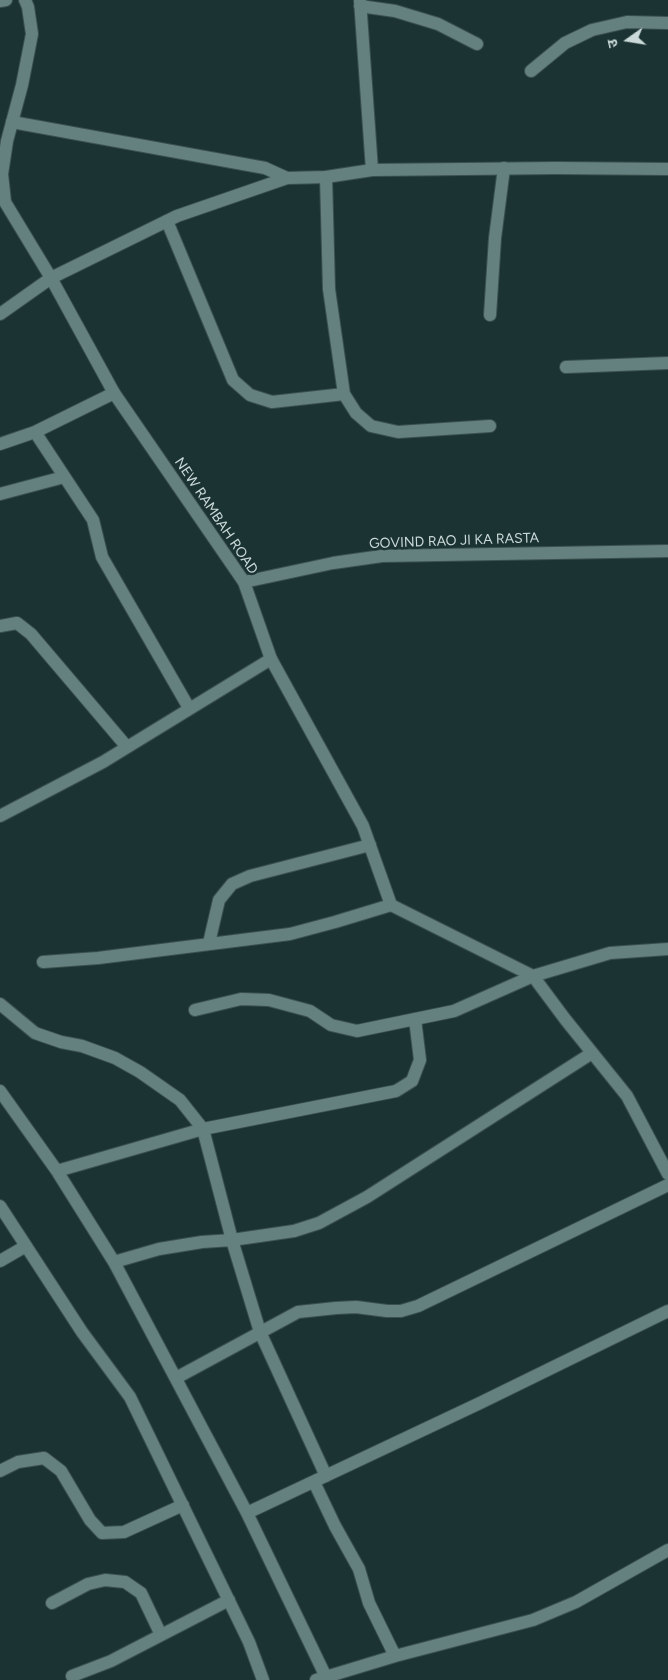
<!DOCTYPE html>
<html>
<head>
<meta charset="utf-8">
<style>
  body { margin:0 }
  #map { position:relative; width:668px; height:1680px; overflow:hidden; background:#1b3433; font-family:Figtree,"Noto Sans Devanagari",sans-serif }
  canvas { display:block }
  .north { position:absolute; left:603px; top:15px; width:50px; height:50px; -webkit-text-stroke:4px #1b3433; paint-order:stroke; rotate:257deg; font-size:14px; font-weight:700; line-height:20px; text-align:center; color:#cbdad9 }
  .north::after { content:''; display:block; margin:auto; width:18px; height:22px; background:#cbdad9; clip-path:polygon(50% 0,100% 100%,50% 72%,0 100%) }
</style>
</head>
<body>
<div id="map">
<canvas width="668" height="1680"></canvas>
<div class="north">उ</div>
</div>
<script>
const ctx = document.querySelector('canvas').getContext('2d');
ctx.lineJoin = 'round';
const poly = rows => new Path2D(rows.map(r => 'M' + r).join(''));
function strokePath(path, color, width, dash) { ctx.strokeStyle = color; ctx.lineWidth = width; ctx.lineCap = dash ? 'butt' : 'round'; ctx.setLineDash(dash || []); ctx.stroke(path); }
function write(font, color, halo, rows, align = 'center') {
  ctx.font = font + ' Figtree,sans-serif'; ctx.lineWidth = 5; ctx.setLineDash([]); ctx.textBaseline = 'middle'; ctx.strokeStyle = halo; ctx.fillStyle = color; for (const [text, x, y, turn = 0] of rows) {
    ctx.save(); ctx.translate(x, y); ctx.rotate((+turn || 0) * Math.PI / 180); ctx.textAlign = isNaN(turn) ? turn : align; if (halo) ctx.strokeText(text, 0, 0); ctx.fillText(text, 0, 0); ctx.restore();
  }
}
const minor = poly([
  [360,0,372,170],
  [0,1,6,0],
  [360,6,395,11,438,24,477,44],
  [531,71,565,43,592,30,627,22,668,23],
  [12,122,265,168,287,178],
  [167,221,233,380,250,395,272,402,344,394,329,289,326,177],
  [0,314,51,278],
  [490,315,495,238,504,168],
  [566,367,668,363],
  [344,394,356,413,371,426,398,432,490,426],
  [35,432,93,520,102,557,189,708],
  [0,444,35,432,114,393],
  [0,494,64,477],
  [244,582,333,563,382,556,668,551],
  [0,626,17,623,31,634,127,747],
  [0,816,103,762,271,659],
  [209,943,219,900,232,884,250,876,370,845],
  [43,962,98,958,290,934,335,922,391,905],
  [0,1004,35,1033,61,1042,82,1046,115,1058,140,1072,180,1100,203,1129,232,1240,260,1332,326,1476],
  [195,1010,241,999,269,1000,310,1011,331,1025,357,1031,454,1011,533,976],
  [0,1091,57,1171,114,1262,247,1513,326,1677],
  [57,1171,203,1129,396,1091,412,1081,420,1060,415,1019],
  [0,1206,82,1332,130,1397,249,1642,263,1680],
  [0,1261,26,1246],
  [114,1262,159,1249,202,1242,232,1240,294,1231,319,1223,367,1197,592,1053],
  [176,1378,298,1312,336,1308,356,1307,387,1311,401,1311,418,1306,668,1185],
  [0,1471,18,1462,44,1458,61,1471,90,1520,102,1533,124,1532,183,1505],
  [314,1482,335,1526,359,1569,369,1603,395,1656],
  [247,1513,480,1403,668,1311],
  [52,1603,88,1584,105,1580,125,1582,141,1593,161,1635],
  [72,1676,111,1661,229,1600],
  [316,1680,395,1656,533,1620,576,1602,668,1550]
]);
const tertiary = poly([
  [25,0,28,7,32,34,22,85,7,141,2,174,5,202,51,278,114,393,244,582,271,659,363,826,391,905,533,976,565,1019,627,1096,668,1174],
  [51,278,177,216,287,178,326,177,372,170,556,168,668,169],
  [533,976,610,953,668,949]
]);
strokePath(minor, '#3b514f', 14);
strokePath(tertiary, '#3b514f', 14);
strokePath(minor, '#65817f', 12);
strokePath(tertiary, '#65817f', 12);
write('14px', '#cbdad9', '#1b3433', [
  ["NEW RAMBAH ROAD",216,516,56],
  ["GOVIND RAO JI KA RASTA",454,541,-2]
]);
</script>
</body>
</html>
